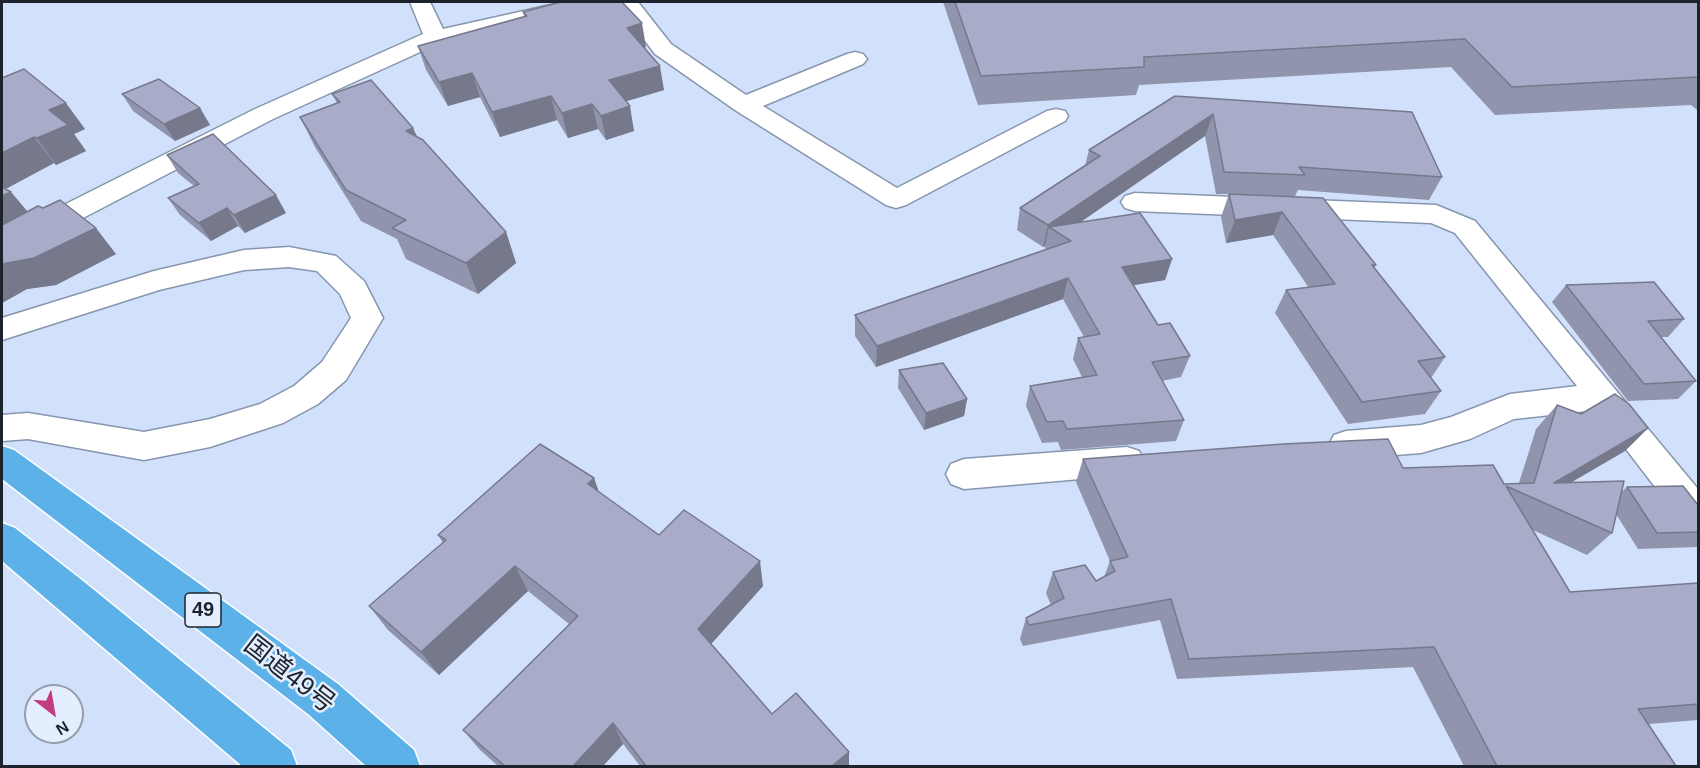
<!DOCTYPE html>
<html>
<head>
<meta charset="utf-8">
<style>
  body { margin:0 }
  #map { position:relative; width:1700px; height:768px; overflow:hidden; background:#d1e1fb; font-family:Helvetica,sans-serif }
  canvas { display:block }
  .frame { position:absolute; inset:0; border:3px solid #1d232c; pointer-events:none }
  .north { position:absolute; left:24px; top:684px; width:60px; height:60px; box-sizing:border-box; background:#e4eefe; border:2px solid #949daa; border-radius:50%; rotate:149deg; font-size:16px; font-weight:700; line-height:24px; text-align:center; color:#1d232c }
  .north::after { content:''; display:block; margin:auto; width:21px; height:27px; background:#c23c7f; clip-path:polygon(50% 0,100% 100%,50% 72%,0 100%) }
</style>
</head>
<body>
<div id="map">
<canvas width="1700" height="768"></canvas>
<div class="frame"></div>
<div class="north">N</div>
</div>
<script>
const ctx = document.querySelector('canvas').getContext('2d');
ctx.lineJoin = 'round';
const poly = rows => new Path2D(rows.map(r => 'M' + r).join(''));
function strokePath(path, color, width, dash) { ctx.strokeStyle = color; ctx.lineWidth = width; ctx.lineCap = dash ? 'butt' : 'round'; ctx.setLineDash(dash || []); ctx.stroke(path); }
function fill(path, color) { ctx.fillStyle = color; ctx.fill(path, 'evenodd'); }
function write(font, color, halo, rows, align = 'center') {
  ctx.font = font + ' Helvetica,"Noto Sans JP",sans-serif'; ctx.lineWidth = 5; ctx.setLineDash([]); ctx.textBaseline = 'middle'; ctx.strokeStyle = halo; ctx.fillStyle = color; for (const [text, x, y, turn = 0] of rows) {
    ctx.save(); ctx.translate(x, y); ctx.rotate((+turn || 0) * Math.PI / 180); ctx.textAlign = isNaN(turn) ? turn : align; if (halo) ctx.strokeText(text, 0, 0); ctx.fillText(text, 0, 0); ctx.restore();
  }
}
const minor = poly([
  [410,2,430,2,443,29,564,2,602,2,599,7,442,42,273,119,12,255,2,257,2,236,255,109,423,34,410,2],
  [616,2,638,2,671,44,746,95,847,54,855,52,863,54,867,59,863,64,763,106,897,188,1047,111,1056,109,1065,111,1068,116,1065,121,906,205,896,208,886,205,735,110,655,54,616,2],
  [1135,193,1436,205,1475,221,1698,489,1698,530,1685,526,1596,410,1514,419,1470,439,1421,453,1346,459,1334,455,1329,445,1334,435,1346,431,1421,425,1451,417,1510,394,1577,386,1455,233,1431,223,1135,211,1125,208,1121,202,1125,196,1135,193],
  [289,247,336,256,364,281,383,318,346,380,318,404,283,423,210,447,144,460,28,439,2,441,2,415,28,413,144,432,210,419,260,404,294,386,322,362,351,318,340,294,317,271,289,267,244,270,159,290,2,340,2,318,154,271,244,250,289,247],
  [1127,447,1139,451,1145,461,1139,471,1127,475,964,489,951,484,946,474,951,464,964,459,1127,447]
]);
const trunk = poly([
  [2,446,14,450,338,684,414,750,420,766,366,766,308,714,2,479,2,446],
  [2,523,15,528,83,581,291,750,297,766,242,766,2,561,2,523]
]);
strokePath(minor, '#8796ae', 3);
strokePath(trunk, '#fff', 3);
fill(minor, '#fff');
fill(trunk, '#5cb2e8');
fill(poly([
  [943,2,1698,2,1698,110,1697,110,1691,105,1495,115,1451,67,1139,85,1136,95,978,105],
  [523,12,646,47,644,48,664,90,626,101,634,131,606,140,598,129,568,138,557,120,500,137,480,97,448,106,426,70,418,46,524,16],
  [2,78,85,129,74,134,86,151,56,165,54,163,5,189,11,192,27,212,116,254,56,285,27,289,2,303],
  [122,94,200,108,210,125,175,141,133,111],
  [332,94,413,128,417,136,506,232,516,263,478,294,406,259,397,239,361,221,315,147,300,117,337,103],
  [1175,96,1442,177,1429,200,1298,190,1295,196,1376,265,1374,268,1445,357,1431,378,1441,391,1425,414,1348,424,1275,313,1286,290,1309,288,1273,235,1226,243,1221,217,1229,194,1216,194,1205,136,1080,222,1172,259,1165,280,1134,285,1158,325,1190,356,1181,377,1162,381,1184,420,1176,441,1061,450,1058,442,1042,443,1026,406,1030,386,1082,377,1073,359,1078,338,1084,337,1063,299,876,367,855,336,855,315,1046,249,1045,248,1045,246,1043,247,1017,230,1020,208,1085,166,1089,150],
  [167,155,286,213,245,233,238,226,211,241,180,215,168,198,194,186,178,173],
  [1566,285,1684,319,1668,337,1661,337,1696,381,1678,399,1628,401,1552,302],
  [899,370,967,399,964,416,924,430,898,388],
  [1557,405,1581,414,1648,428,1625,451,1572,482,1621,492,1627,487,1698,505,1698,547,1638,549,1616,514,1612,533,1587,555,1533,530,1570,592,1698,583,1698,720,1649,724,1676,766,1464,766,1413,667,1177,679,1160,620,1023,646,1020,639,1026,618,1051,605,1046,593,1053,572,1096,581,1104,577,1110,561,1076,482,1083,459,1403,468,1504,484,1519,483,1536,429],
  [594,478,599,493,659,535,763,586,711,644,772,714,849,752,849,766,640,766,623,744,603,766,498,766,480,750,463,730,569,624,528,591,439,675,388,630,369,606,443,543,438,535]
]), '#9094ac');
fill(poly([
  [642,23,646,47,632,51,627,28],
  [660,66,664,90,614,105,609,80],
  [472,73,480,97,448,106,439,82],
  [551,96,557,120,500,137,492,112],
  [66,103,85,129,74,134,86,151,56,165,37,138,49,110],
  [592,104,598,129,568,138,562,113],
  [630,106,634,131,606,140,601,116],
  [200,108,210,125,175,141,164,124],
  [1213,114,1205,136,1062,235,1049,227,1045,246,1043,247,1048,225],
  [413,128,425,158,406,131],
  [34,137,54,163,2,191,2,153],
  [11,192,33,218,2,234,2,196],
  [276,195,286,213,245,233,234,215],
  [227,208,238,226,211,241,199,223],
  [1282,212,1273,235,1226,243,1235,220],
  [96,228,116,254,56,285,27,289,2,303,2,264],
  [506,232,516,263,478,294,466,263],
  [1172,259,1165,280,1116,288,1122,267],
  [1068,278,1063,299,876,367,877,346],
  [967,399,964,416,924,430,926,413],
  [1648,428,1625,451,1539,501,1554,483],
  [594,478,603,504,588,484],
  [760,561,763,586,704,652,698,629],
  [515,566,528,591,439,675,421,652],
  [613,723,623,744,603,766,573,766],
  [849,752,849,766,832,766]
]), '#76788c');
const building = poly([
  [561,2,622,2,642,23,627,28,660,66,609,80,630,106,601,116,592,104,562,113,551,96,492,112,472,73,439,82,418,46,527,16,523,12,561,2],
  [955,2,1698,2,1698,77,1512,87,1465,39,1144,57,1144,67,981,76,955,2],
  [24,69,66,103,49,110,68,125,37,138,34,137,2,153,2,78,24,69],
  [159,79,200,108,164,124,122,94,159,79],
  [371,80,413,128,406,131,423,140,506,232,466,263,392,228,406,220,346,190,300,117,340,102,332,94,371,80],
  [1175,96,1412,112,1442,177,1299,167,1305,175,1224,172,1213,114,1048,225,1020,208,1100,156,1089,150,1175,96],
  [213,134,276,195,234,215,227,208,199,223,168,198,199,184,167,155,213,134],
  [2,187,11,192,2,196,2,187],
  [1229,194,1323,198,1376,265,1372,265,1445,357,1418,361,1441,391,1362,402,1286,290,1335,284,1282,212,1235,220,1229,194],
  [60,200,96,228,34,258,2,264,2,225,38,206,43,208,60,200],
  [1140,213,1172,259,1122,267,1158,325,1170,323,1190,356,1152,362,1184,420,1067,429,1063,421,1047,422,1030,386,1097,375,1078,338,1100,334,1068,278,877,346,855,315,1071,241,1049,227,1140,213],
  [1654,282,1684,319,1648,321,1696,381,1644,384,1566,285,1654,282],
  [943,363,967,399,926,413,899,370,943,363],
  [1615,394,1629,404,1648,428,1554,483,1624,481,1612,533,1506,486,1570,592,1698,583,1698,704,1638,709,1676,766,1497,766,1434,647,1189,659,1171,599,1029,625,1026,618,1064,598,1053,572,1085,565,1096,581,1115,571,1110,561,1128,557,1083,459,1283,444,1388,439,1403,468,1493,465,1504,484,1534,483,1557,405,1581,414,1615,394],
  [540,444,594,478,588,484,659,535,684,510,760,561,698,629,772,714,796,693,849,752,832,766,646,766,613,723,573,766,505,766,463,730,578,616,515,566,421,652,369,606,446,540,438,535,540,444],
  [1683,486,1698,505,1698,532,1657,533,1627,487,1683,486]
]);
fill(building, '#a8acc8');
strokePath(building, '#76788c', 1.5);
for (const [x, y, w] of [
  [203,610,36]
]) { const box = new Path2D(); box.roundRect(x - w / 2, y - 17, w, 34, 4.5); ctx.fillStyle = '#e4eefe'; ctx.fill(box); strokePath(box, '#1d232c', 1.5); }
write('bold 20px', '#1d232c', null, [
  ["49",203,610]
]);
write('26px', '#1d232c', '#e4eefe', [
  ["国道49号",289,675,38]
]);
</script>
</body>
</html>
